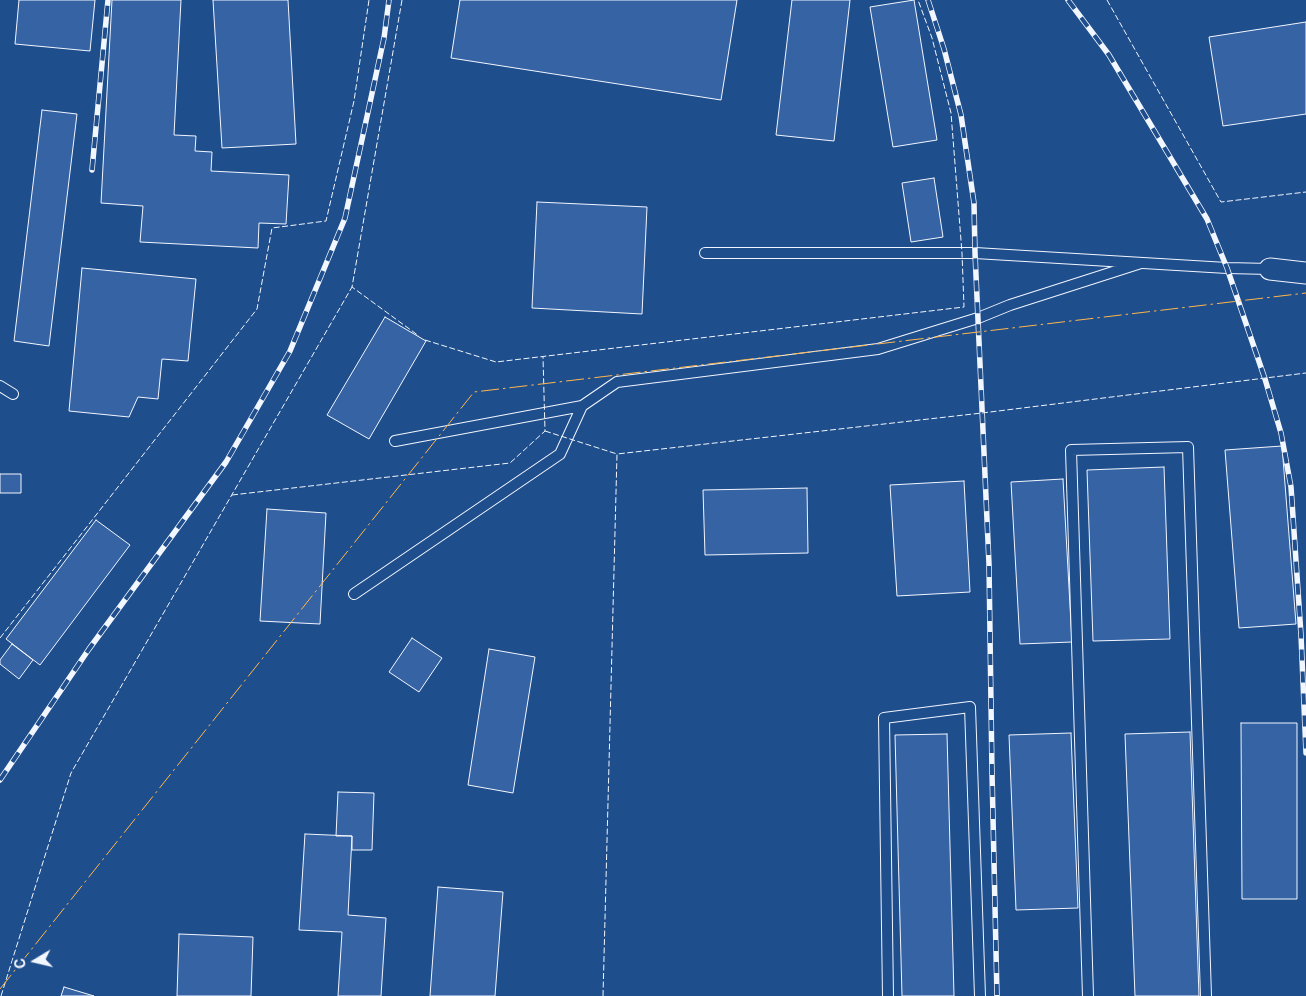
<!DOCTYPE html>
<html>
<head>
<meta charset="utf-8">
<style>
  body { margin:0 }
  #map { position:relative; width:1306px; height:996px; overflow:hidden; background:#1f4e8c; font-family:Inter,sans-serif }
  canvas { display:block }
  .north { position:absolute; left:10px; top:936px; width:50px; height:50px; -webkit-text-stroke:4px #1f4e8c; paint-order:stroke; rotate:261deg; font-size:14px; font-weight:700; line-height:20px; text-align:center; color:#f2f6ff }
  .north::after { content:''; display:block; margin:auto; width:18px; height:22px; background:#f2f6ff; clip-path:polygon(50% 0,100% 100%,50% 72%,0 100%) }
</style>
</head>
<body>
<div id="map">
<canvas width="1306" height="996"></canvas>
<div class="north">С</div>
</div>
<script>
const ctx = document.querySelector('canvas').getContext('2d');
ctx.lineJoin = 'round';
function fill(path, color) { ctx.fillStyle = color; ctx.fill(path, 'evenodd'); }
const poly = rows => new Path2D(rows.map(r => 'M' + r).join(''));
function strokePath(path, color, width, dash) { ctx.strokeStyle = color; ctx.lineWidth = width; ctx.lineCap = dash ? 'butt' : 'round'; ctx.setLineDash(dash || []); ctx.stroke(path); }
const building = poly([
  [19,0,95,0,90,51,15,44,19,0],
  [112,0,181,0,174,135,196,136,195,151,212,152,211,171,289,175,286,224,259,223,258,248,140,242,143,206,101,203,112,0],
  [213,0,288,0,296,144,222,148,213,0],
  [460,0,737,0,721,100,451,58,460,0],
  [792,0,850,0,834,141,776,135,792,0],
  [914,0,937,140,893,147,870,7,914,0],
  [1306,22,1306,114,1223,126,1209,37,1306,22],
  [42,110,77,114,49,346,14,341,42,110],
  [934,178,943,237,911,242,902,183,934,178],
  [537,202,647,207,642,314,532,308,537,202],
  [82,268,196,279,188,361,162,359,158,399,138,397,129,417,69,411,82,268],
  [385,317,426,341,369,439,327,415,385,317],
  [1282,446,1296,624,1239,628,1225,450,1282,446],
  [1164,467,1170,639,1093,641,1087,470,1164,467],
  [0,474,21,474,21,493,0,493,0,474],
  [1063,479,1072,642,1020,644,1011,482,1063,479],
  [964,481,970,592,897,596,890,485,964,481],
  [807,488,808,553,705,555,703,490,807,488],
  [267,509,326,513,320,624,260,621,267,509],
  [96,520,130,545,40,665,6,639,96,520],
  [412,638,442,658,419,692,389,672,412,638],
  [12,644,33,660,19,679,0,664,0,660,12,644],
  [489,649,535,657,513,793,468,785,489,649],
  [1241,723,1297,723,1297,899,1242,899,1241,723],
  [1190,732,1199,996,1135,996,1125,734,1190,732],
  [1071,733,1078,908,1016,910,1009,735,1071,733],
  [947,734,954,996,902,996,895,735,947,734],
  [338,792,374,793,372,850,352,850,352,836,336,836,338,792],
  [305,834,352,836,348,915,386,918,381,996,338,996,342,932,299,930,305,834],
  [438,887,503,892,495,996,430,996,438,887],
  [179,934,253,937,251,996,177,996,179,934],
  [64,987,94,996,61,996,64,987]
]);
fill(building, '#3563a3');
strokePath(building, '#f2f6ff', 1);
const service = poly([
  [705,253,975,253,1227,268,1270,269],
  [0,386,13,394],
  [395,441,582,406],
  [354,594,560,454,582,406,617,382,878,349,978,318,1010,305,1141,263],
  [888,996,884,718,970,707,980,996],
  [1088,996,1071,450,1188,447,1206,996]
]);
const minor = poly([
  [1270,269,1306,273]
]);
strokePath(service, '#f2f6ff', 12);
strokePath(minor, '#f2f6ff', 23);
strokePath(service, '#1f4e8c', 10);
strokePath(minor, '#1f4e8c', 21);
const rail = poly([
  [928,0,944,49,961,115,974,203,975,253,989,564,992,773,997,996],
  [1068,0,1109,55,1207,219,1227,268,1265,379,1281,433,1291,487,1301,635,1306,753],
  [92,170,108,0],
  [0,780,89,649,226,462,290,351,345,218,384,38,389,0]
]);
strokePath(rail, '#f2f6ff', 5.5);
strokePath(rail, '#1f4e8c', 4, [11]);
strokePath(poly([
  [402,0,352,287,419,336],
  [1107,0,1221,202,1306,192],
  [425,340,496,362,964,307,962,253,951,113,932,38,918,0],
  [545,431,617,454],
  [232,495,510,463,545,431,543,357],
  [0,638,257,309,272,228,326,221,354,101,369,0],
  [1,996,71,773,352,287],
  [603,996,617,454,982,413,1306,373]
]), '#f2f6ff', 1, [6, 2.5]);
strokePath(poly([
  [0,989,474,392,1306,293]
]), '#ffb74d', 1, [18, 4, 2.5, 4]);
</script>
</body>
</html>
